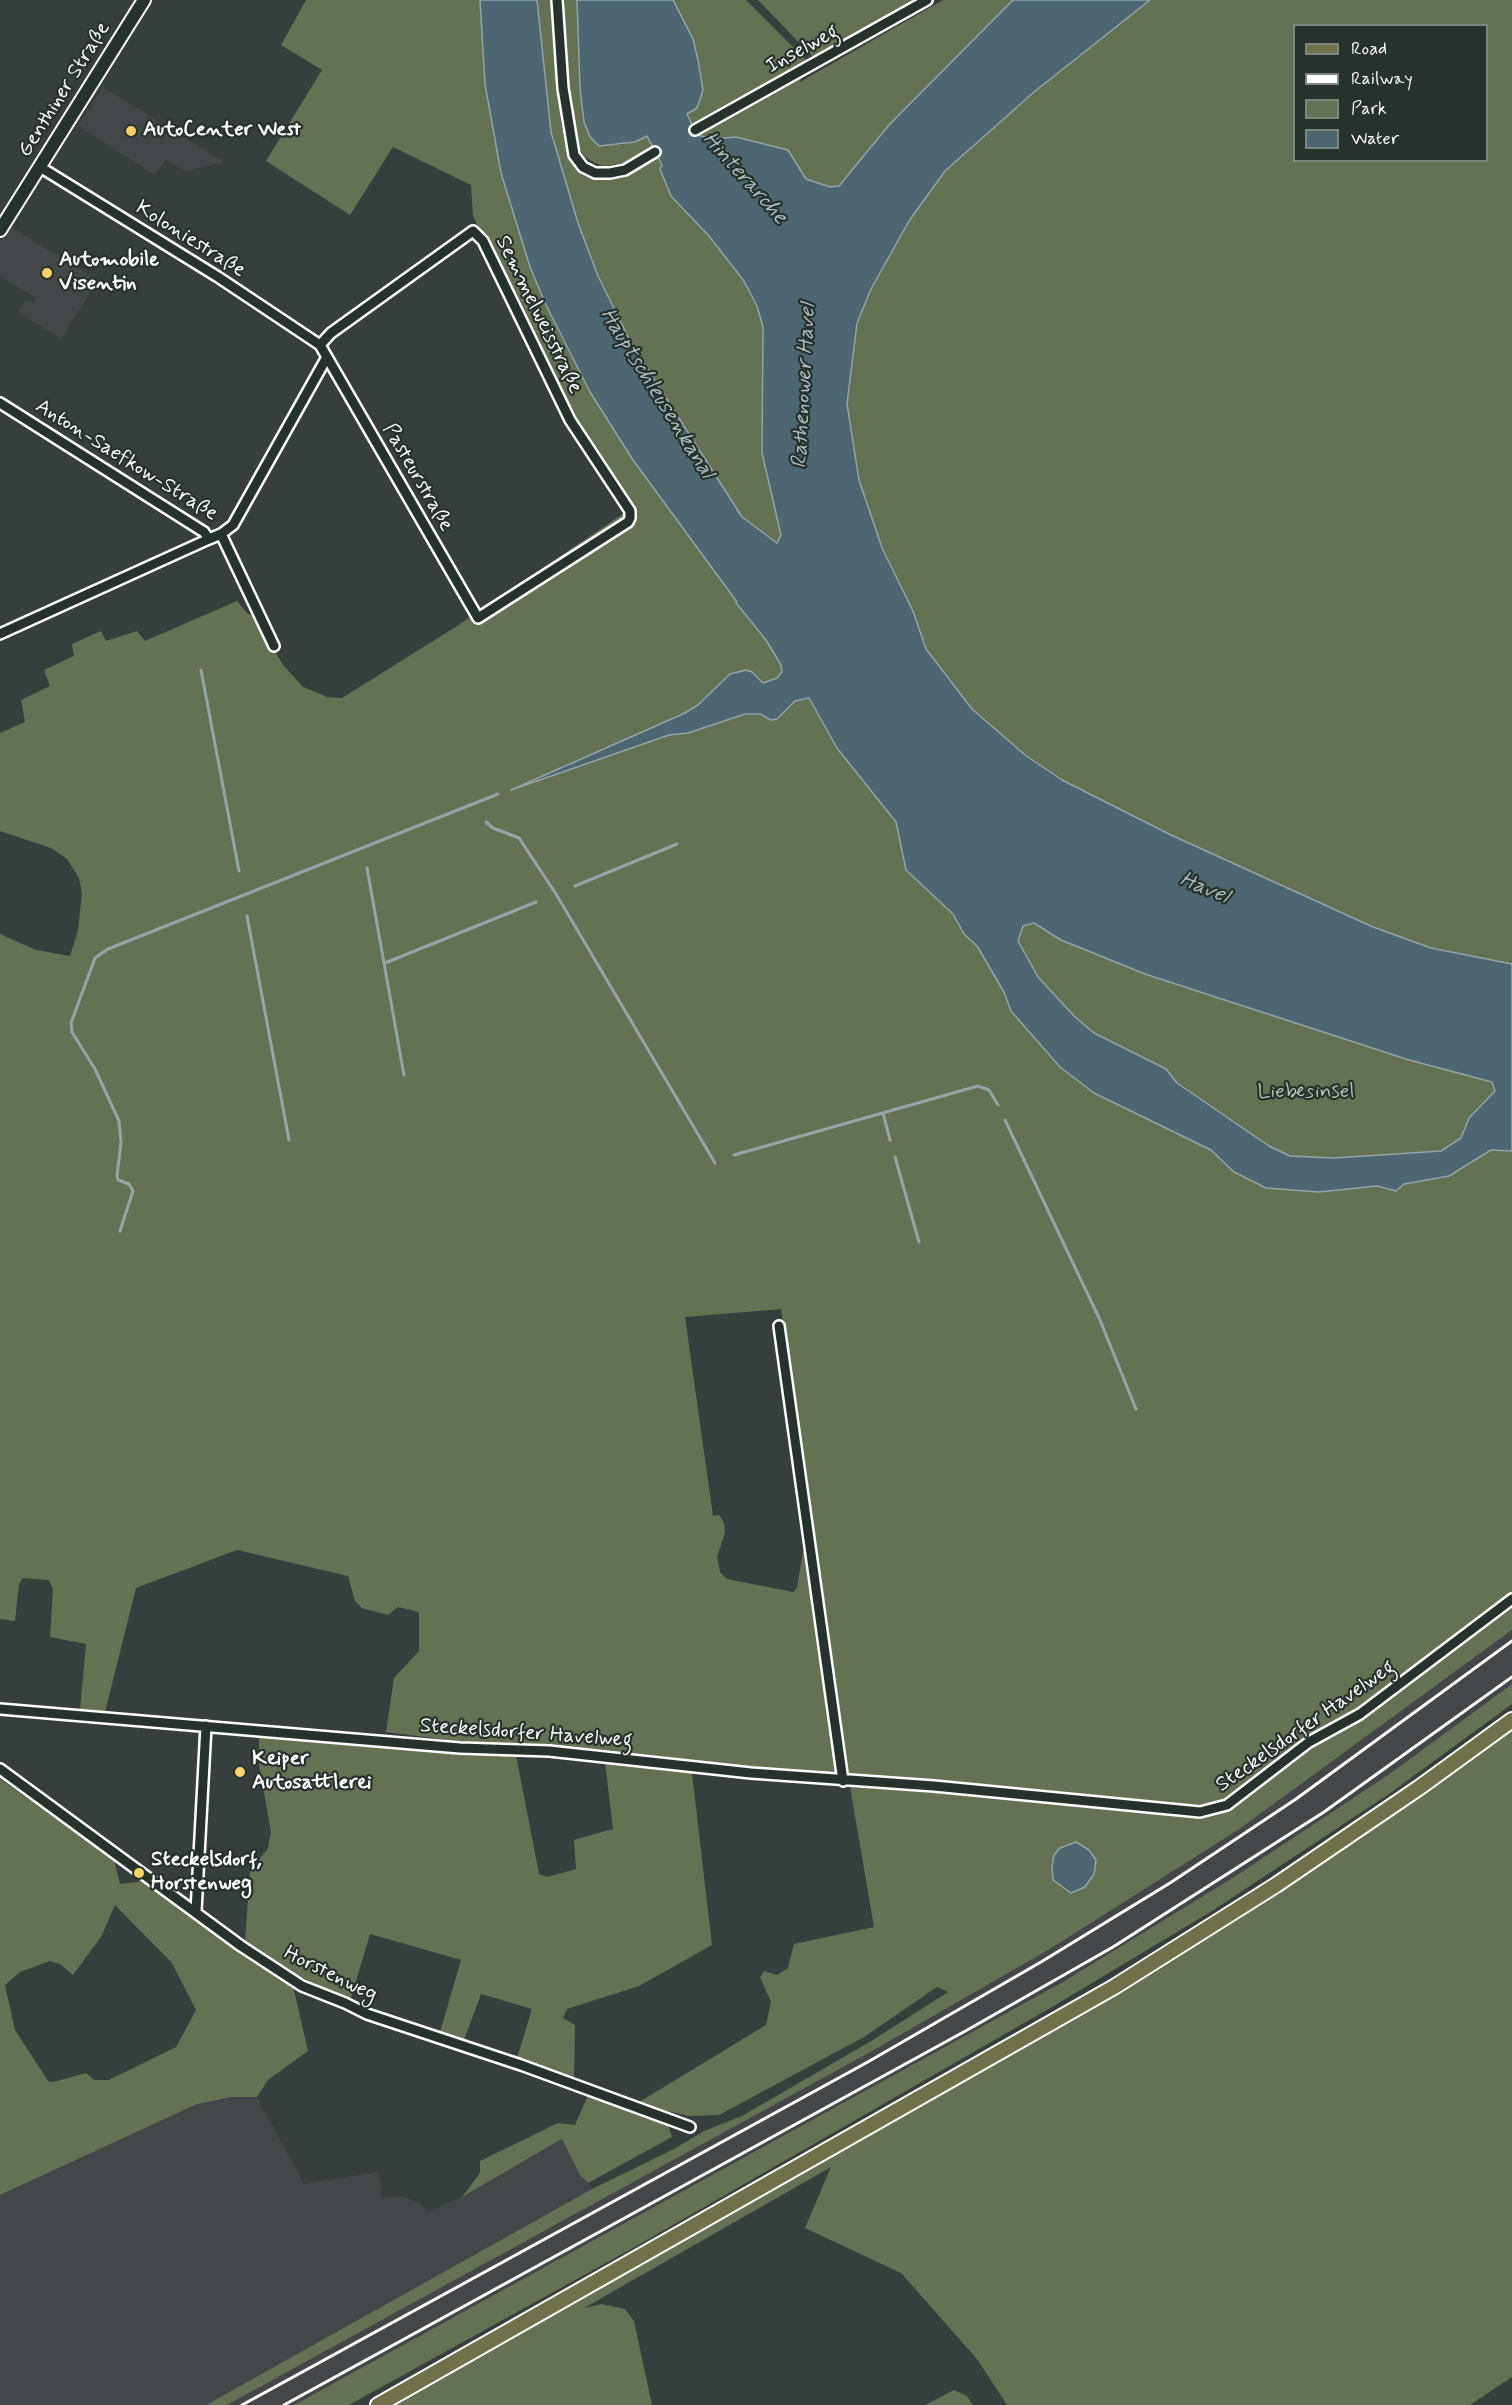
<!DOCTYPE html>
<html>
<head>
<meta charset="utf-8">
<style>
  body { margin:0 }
  #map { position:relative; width:1512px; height:2405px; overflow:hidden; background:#373f3e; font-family:Mynerve,sans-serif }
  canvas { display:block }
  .legend { position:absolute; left:1293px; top:24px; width:195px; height:138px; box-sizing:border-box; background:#26332d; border:2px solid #7d8581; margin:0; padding:8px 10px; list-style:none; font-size:18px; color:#fff }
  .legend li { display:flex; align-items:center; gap:12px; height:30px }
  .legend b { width:30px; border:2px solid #7d8581 }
</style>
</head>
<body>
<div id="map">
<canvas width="1512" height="2405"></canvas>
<ul class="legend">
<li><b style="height:8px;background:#70704a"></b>Road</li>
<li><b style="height:8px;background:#fff"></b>Railway</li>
<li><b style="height:16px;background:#647253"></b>Park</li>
<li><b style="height:16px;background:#4c6771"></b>Water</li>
</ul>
</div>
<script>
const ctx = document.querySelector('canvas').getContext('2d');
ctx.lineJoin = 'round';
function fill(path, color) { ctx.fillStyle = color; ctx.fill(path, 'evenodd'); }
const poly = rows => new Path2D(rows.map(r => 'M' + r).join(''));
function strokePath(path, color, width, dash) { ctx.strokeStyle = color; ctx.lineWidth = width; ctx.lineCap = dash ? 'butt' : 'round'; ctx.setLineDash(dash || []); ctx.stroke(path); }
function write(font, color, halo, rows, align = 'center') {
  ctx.font = font + ' Mynerve,sans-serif'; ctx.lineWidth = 4.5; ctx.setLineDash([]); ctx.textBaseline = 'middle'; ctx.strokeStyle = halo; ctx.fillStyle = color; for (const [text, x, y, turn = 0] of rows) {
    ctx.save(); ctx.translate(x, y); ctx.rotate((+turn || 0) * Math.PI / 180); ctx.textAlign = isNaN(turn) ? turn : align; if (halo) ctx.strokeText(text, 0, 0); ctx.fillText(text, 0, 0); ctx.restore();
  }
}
fill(poly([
  [103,87,132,105,224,162,185,171,166,159,155,175,78,126],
  [9,226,98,280,61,339,18,312,26,300,32,304,35,298,0,276,0,240],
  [1512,1630,1512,1684,1388,1775,1234,1877,1117,1949,1061,1983,294,2405,227,2405,874,2050,1050,1949,1238,1830],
  [232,2097,257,2097,304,2184,378,2172,383,2198,400,2196,420,2203,428,2212,462,2197,563,2139,580,2175,592,2189,206,2405,0,2405,0,2195,197,2104]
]), '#43474a');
fill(poly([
  [306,0,480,0,485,84,501,173,530,267,561,337,590,392,633,460,737,602,736,604,766,640,781,665,782,672,777,678,766,683,762,683,752,672,730,674,698,705,685,713,513,789,669,735,688,733,745,714,760,714,771,720,795,701,809,698,837,748,896,822,906,870,953,914,964,934,977,946,1004,992,1011,1011,1060,1067,1094,1093,1211,1150,1234,1172,1266,1188,1319,1192,1377,1186,1393,1191,1404,1184,1449,1176,1491,1150,1512,1151,1512,1630,1238,1830,1050,1949,874,2050,227,2405,206,2405,592,2189,674,2149,704,2131,742,2116,873,2040,948,1992,937,1987,864,2037,719,2115,689,2116,636,2104,766,2025,771,2002,760,1977,764,1971,777,1975,788,1968,794,1944,874,1927,850,1787,1012,1798,1203,1817,1217,1815,1237,1804,1305,1750,1367,1717,1497,1616,1491,1609,1362,1708,1229,1798,1214,1804,1192,1805,922,1780,830,1776,597,1749,473,1743,386,1732,394,1678,419,1651,419,1612,398,1607,388,1615,362,1608,355,1601,348,1576,237,1550,136,1588,105,1712,80,1710,86,1644,50,1637,53,1589,49,1580,23,1578,19,1584,15,1621,0,1619,0,934,36,950,70,956,78,930,82,893,79,878,67,859,51,848,0,831,0,733,25,722,21,700,50,686,44,670,74,656,72,644,101,631,106,641,137,631,145,641,237,601,248,614,255,616,283,665,303,687,327,697,342,698,457,626,633,507,577,425,514,303,473,216,471,185,393,147,350,215,266,161,322,70,281,45],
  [781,1309,809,1515,797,1588,793,1592,727,1579,720,1572,717,1557,725,1533,724,1523,719,1515,713,1516,685,1317],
  [537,0,551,0,561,122,568,156,575,168,584,176,597,180,614,178,629,174,658,156,671,196,709,236,744,281,757,306,763,327,762,453,781,535,777,543,742,517,631,343,598,276,578,223,551,132],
  [562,0,577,0,580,88,619,145,635,142,647,136,654,148,624,163,604,166,595,163,584,156,579,148,568,88],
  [673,0,746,0,807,61,800,82,943,0,1013,0,889,125,839,186,830,187,806,179,788,150,736,137,713,139,697,135,710,129,707,120,694,127,686,114,693,39],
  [758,0,918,0,824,54,812,56],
  [1150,0,1512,0,1512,964,1431,948,1373,927,1171,835,1062,780,1025,755,972,709,926,648,913,611,882,548,859,480,847,404,857,322,871,289,909,221,945,171,1034,92],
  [1294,26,1486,26,1486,160,1294,160],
  [1030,922,1040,926,1061,940,1145,974,1409,1060,1492,1082,1495,1091,1469,1118,1462,1138,1441,1151,1334,1158,1290,1156,1269,1146,1177,1083,1166,1069,1094,1033,1074,1016,1038,977,1018,941,1021,929],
  [1512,1684,1512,1704,1389,1794,1212,1911,1052,2007,633,2248,349,2405,294,2405,1061,1983,1234,1877,1388,1775],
  [1512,1727,1512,2377,1470,2405,1007,2405,977,2359,901,2273,805,2228,831,2167,584,2308,602,2304,625,2309,634,2321,652,2405,393,2405,1096,2005,1312,1869],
  [259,1736,516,1755,539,1874,547,1877,576,1869,574,1840,613,1829,605,1762,692,1773,712,1945,639,1986,567,2009,563,2018,575,2025,574,2078,517,2058,532,2009,481,1994,464,2040,440,2032,461,1960,370,1934,350,2001,289,1971,245,1941,250,1872,268,1848,271,1832,259,1764],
  [0,1779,114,1860,120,1884,145,1881,293,1986,308,2051,268,2080,257,2097,232,2097,197,2104,0,2195],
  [115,1905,172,1963,196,2010,176,2047,109,2080,94,2080,86,2073,53,2082,48,2081,15,2030,5,1985,20,1972,50,1961,60,1964,73,1975,101,1937],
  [588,2095,668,2125,672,2137,588,2183,580,2175,562,2139,462,2197,480,2173,480,2161,558,2123,575,2125],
  [954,2390,967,2396,973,2405,925,2405]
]), '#647253');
const water = poly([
  [480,0,537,0,551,132,578,223,598,276,631,343,742,517,777,543,781,535,762,453,763,327,757,306,744,281,709,236,671,196,660,169,662,165,647,136,635,142,599,146,590,137,584,122,580,88,577,0,673,0,693,39,698,60,703,90,697,108,687,114,697,135,713,139,736,137,788,150,806,179,830,187,839,186,889,125,1013,0,1150,0,1034,92,945,171,909,221,871,289,857,323,847,404,859,480,882,548,913,611,926,649,972,709,1025,755,1062,780,1171,835,1373,927,1431,948,1512,964,1512,1151,1491,1150,1449,1176,1404,1184,1396,1191,1377,1186,1319,1192,1266,1188,1234,1172,1211,1150,1094,1093,1060,1067,1011,1011,1004,992,977,946,964,934,953,914,906,870,896,822,837,748,809,698,795,701,777,719,771,720,760,714,745,714,688,733,669,735,511,790,685,713,698,705,730,674,746,670,752,672,763,683,777,678,782,672,781,665,766,640,736,603,737,602,633,460,590,392,546,305,530,267,501,173,485,84,480,0],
  [1034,923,1061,940,1145,974,1409,1060,1492,1082,1495,1091,1469,1118,1461,1138,1441,1151,1334,1158,1290,1156,1269,1146,1177,1083,1166,1069,1094,1033,1074,1016,1038,977,1018,941,1023,926,1034,923],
  [1076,1842,1089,1850,1096,1860,1094,1874,1085,1887,1071,1893,1053,1880,1052,1867,1054,1855,1060,1848,1076,1842]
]);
fill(water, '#4c6771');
strokePath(water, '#94a4aa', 1.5);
strokePath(poly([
  [201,670,239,871],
  [486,822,493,828,519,838,556,894,715,1163],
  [367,868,404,1075],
  [575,886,677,844],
  [247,916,289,1140],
  [385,963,536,902],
  [883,1113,890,1140],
  [1005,1120,1100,1320,1136,1409],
  [734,1155,978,1086,989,1090,998,1105],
  [895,1157,919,1242],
  [120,1231,133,1191,129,1184,118,1180,117,1176,121,1142,119,1121,95,1069,72,1032,71,1023,95,958,108,949,498,794]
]), '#94a4aa', 3);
const street = poly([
  [557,0,563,88,574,155,583,167,595,173,610,173,625,170,655,152],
  [695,130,927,0],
  [40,167,218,277,320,345],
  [473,231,483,241,570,420,630,511,630,518,628,522,478,618,320,345,331,333,473,231],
  [0,403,204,532,209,539,221,534,274,646],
  [221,534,233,525,327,357],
  [0,634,209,539],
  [779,1326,843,1781],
  [0,1709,460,1748,549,1751,751,1773,934,1786,1200,1812,1227,1805,1309,1742,1360,1714,1512,1599],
  [0,1769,241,1946,302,1986,345,2003,367,2014,521,2065,690,2127],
  [196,1911,206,1726]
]);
const secondary = poly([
  [0,230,144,0]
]);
const primary = poly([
  [378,2405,1114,1987,1276,1885,1420,1787,1512,1720]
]);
strokePath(street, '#fff', 14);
strokePath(secondary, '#fff', 16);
strokePath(primary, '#fff', 18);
strokePath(street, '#26332d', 9);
strokePath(secondary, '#26332d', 12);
strokePath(primary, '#70704a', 14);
strokePath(poly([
  [242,2405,866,2063,1041,1962,1170,1883,1296,1799,1512,1641],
  [284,2405,969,2029,1113,1947,1324,1812,1512,1677]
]), '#fff', 3);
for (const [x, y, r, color] of [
  [131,131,6,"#ffd166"],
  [47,273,6,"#ffd166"],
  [240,1772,6,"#ffd166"],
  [139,1873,6,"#ffd166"]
]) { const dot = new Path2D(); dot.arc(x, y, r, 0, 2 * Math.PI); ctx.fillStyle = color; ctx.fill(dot); strokePath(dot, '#26332d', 2); }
write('21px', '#fff', '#26332d', [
  ["Inselweg",803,50,-29],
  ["Genthiner Straße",65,90,-58],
  ["Koloniestraße",190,240,32],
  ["Semmelweisstraße",538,315,64],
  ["Anton-Saefkow-Straße",126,461,32],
  ["Pasteurstraße",417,478,60],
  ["Steckelsdorfer Havelweg",1306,1727,-35],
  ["Steckelsdorfer Havelweg",526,1734,4],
  ["Horstenweg",330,1975,26]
]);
write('bold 21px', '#fff', '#26332d', [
  ["AutoCenter West",143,131],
  ["Automobile",59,261],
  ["Visentin",59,285],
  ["Keiper",252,1760],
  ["Autosattlerei",252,1784],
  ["Steckelsdorf,",151,1861],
  ["Horstenweg",151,1885]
], 'left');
write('21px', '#b9c0b2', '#26332d', [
  ["Liebesinsel",1306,1093]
]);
write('italic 22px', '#aebbbf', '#26332d', [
  ["Hinterarche",744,179,48],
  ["Rathenower Havel",805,386,-87],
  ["Hauptschleusenkanal",656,394,58],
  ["Havel",1204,889,22]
]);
</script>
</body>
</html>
